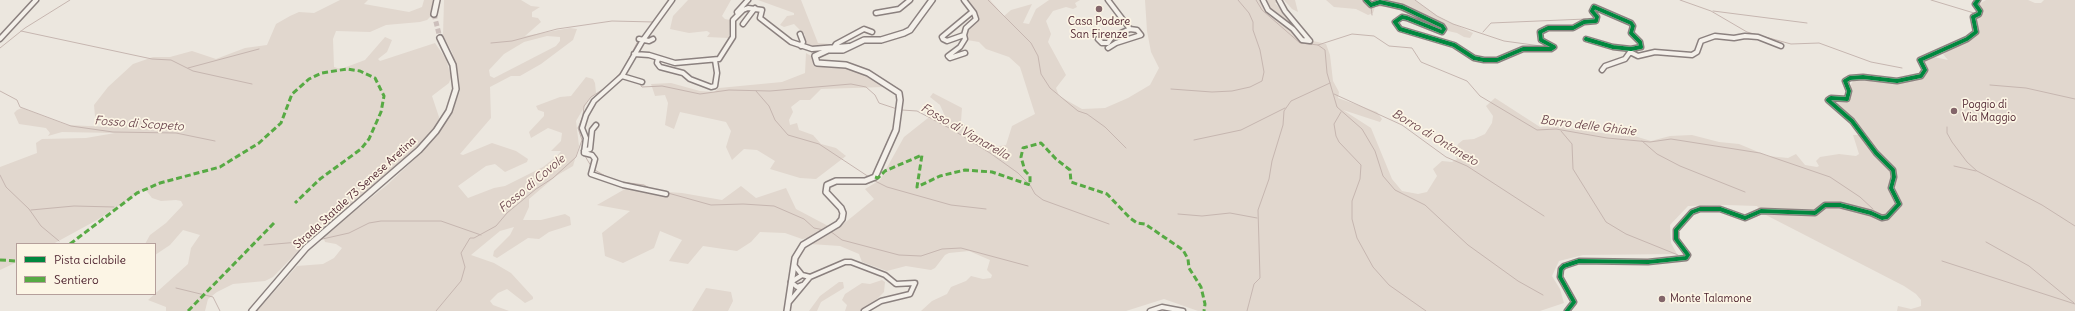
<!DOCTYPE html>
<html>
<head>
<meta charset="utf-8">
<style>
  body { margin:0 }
  #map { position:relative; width:2075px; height:311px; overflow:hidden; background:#ece7df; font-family:Delius,sans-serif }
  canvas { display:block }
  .legend { position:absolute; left:16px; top:243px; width:140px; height:52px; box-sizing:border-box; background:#fcf5e5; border:1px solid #b59f9b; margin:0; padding:5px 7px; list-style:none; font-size:12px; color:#4a1f2b }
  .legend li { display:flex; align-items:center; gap:8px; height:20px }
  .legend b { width:20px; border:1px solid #b59f9b }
</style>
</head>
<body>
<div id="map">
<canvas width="2075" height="311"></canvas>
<ul class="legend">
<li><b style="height:5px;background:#00873e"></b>Pista ciclabile</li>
<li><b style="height:5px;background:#57aa44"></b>Sentiero</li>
</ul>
</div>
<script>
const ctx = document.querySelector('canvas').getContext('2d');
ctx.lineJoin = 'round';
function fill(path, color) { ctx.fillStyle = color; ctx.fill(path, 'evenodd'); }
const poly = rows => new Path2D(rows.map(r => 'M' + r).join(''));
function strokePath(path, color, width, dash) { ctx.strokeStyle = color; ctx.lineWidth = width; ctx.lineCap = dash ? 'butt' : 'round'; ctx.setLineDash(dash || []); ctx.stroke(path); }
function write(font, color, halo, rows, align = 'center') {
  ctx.font = font + ' Delius,sans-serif'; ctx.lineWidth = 3.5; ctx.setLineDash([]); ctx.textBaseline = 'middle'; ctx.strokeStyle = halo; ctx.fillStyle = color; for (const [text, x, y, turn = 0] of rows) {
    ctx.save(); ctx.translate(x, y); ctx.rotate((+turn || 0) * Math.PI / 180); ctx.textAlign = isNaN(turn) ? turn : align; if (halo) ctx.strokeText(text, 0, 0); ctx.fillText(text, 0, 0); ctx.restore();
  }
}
fill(poly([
  [340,0,368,0,364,4,409,12,422,7,424,0,433,0,430,17,427,20,420,22,386,25,370,32,336,31,333,39,334,67,341,69,365,60,385,37,392,40,387,52,378,59,380,61,435,43,446,59,451,77,449,83,432,96,439,117,438,126,414,152,305,244,273,277,265,281,233,284,217,292,208,299,205,311,166,311,166,307,148,300,188,264,191,248,200,235,183,230,170,245,155,255,155,244,145,244,150,235,166,223,183,205,181,201,176,200,161,201,152,198,145,189,97,220,53,244,17,244,17,262,0,270,0,167,37,153,36,143,42,139,86,138,115,133,62,132,48,136,50,133,46,128,19,124,14,113,17,110,22,108,67,125,110,127,95,116,94,105,108,87,133,64,153,57,170,57,192,51,216,59,245,48,267,45,276,24,290,16,299,12,314,13],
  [444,0,521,0,531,6,540,7,532,12,532,17,538,18,541,22,525,36,570,28,577,29,573,40,541,64,520,76,511,76,490,87,491,118,460,154,463,155,492,143,516,151,528,159,527,162,505,172,495,164,486,166,458,186,468,198,494,188,505,186,543,167,557,156,561,151,551,151,561,141,562,133,548,128,531,138,529,132,544,116,544,112,538,110,536,106,560,97,571,96,586,77,593,79,595,83,596,93,589,99,576,121,579,146,573,166,556,176,529,199,529,207,523,220,541,220,565,214,570,217,571,225,549,232,539,239,528,238,497,258,493,256,494,251,510,235,514,227,500,231,471,255,494,263,511,273,533,297,533,299,525,303,507,289,498,293,490,301,493,305,509,311,257,311,297,266,323,264,334,258,342,248,336,244,325,242,323,236,387,185,421,153,449,118,460,91,459,78,452,52,443,36],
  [547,36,560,37,560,41,556,46,494,78,490,76,489,70,504,54,524,42],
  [688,0,731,0,722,16,725,19,730,20,729,38,707,37,710,33,707,31,689,33,670,29,673,16],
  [758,0,801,0,818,43,830,44,830,46,813,47,805,45,805,35,794,24,784,27,780,25,787,16,794,15,794,13],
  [966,0,990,0,1004,16,1011,10,1032,4,1023,23,1029,24,1036,9,1049,0,1080,0,1075,3,1077,7,1073,9,1066,7,1053,11,1046,21,1051,34,1048,42,1066,75,1056,88,1059,96,1082,109,1105,108,1128,98,1150,85,1159,68,1151,52,1147,31,1145,0,1295,0,1298,12,1292,9,1284,0,1275,3,1309,40,1326,44,1330,55,1333,81,1339,92,1338,98,1377,112,1382,119,1380,122,1343,110,1371,128,1392,179,1402,191,1418,194,1427,192,1437,176,1433,169,1442,161,1452,162,1457,159,1455,154,1458,144,1463,140,1474,139,1485,134,1492,123,1493,116,1486,106,1495,98,1540,127,1555,126,1622,136,1631,135,1651,141,1670,136,1692,135,1719,142,1739,144,1768,156,1788,158,1796,154,1805,165,1817,167,1819,166,1816,161,1820,157,1839,154,1856,156,1859,154,1853,135,1867,135,1840,109,1835,102,1851,97,1851,84,1854,80,1894,82,1918,79,1927,72,1924,61,1926,59,1934,57,1948,60,1943,54,1978,31,1977,17,1979,4,1986,0,2028,0,2035,3,2041,3,2044,0,2075,0,2075,311,1897,311,1898,306,1911,309,1918,307,1921,306,1921,300,1916,294,1904,286,1764,214,1757,206,1726,205,1688,206,1670,225,1671,243,1677,254,1583,255,1559,261,1552,276,1560,289,1564,303,1540,311,1198,311,1164,299,1126,311,921,311,932,301,947,294,951,287,966,281,971,276,983,279,991,278,992,275,987,270,990,260,969,251,949,253,945,255,935,268,931,270,906,266,887,271,862,262,859,254,840,246,810,244,836,230,874,199,865,189,880,180,904,137,928,118,940,121,944,114,940,105,930,97,933,93,962,108,961,121,975,136,994,147,1006,145,1012,126,1035,114,1020,67,1009,57,986,49,979,42,967,40,967,32,979,18],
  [1326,0,1415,0,1439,17,1473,33,1470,38,1464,37,1457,33,1448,31,1443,26,1434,23,1424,22,1393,7,1375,7,1373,13,1368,15,1356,9,1334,7],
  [806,53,811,56,817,64,829,67,855,69,884,87,821,89,810,100,800,100,791,107,793,112,789,120,790,125,797,123,799,130,813,135,821,144,836,148,846,156,816,179,800,178,770,169,775,161,757,150,744,149,732,160,726,147,731,131,726,122,680,112,674,129,665,125,668,103,665,95,655,96,651,84,671,83,700,91,714,92,719,88,782,82,805,73],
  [741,186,756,198,786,188,796,209,830,227,809,238,802,239,785,233,760,232,751,242,737,251,703,246,688,264,669,261,682,240,660,231,654,248,623,263,605,256,602,233,630,211,597,205,625,189,682,193,722,200],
  [882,280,885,282,884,292,876,300,870,311,845,311,847,305,842,300,845,294,862,283,870,284],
  [839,282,843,282,844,288,821,302,817,311,809,311,820,296],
  [706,288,731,292,733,301,728,311,692,311]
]), '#e1d7ce');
strokePath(poly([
  [988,0,1031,43,1038,56,1041,74,1050,88,1078,111,1087,114,1105,127,1126,148],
  [1256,0,1262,10,1300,43,1318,45,1325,50,1327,73,1337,107,1362,129,1375,151,1383,176,1395,190,1425,205,1468,245,1518,281,1543,295],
  [1415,0,1437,16,1453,24,1504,41,1548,47],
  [1680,0,1711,11,1747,32,1791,44,1819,43,1871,62,1902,68],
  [1931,0,1974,13],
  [1371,6,1372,15],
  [1713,11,1807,23],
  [659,15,669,0],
  [21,31,152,59,171,60,193,71,252,84],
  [1483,32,1491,23,1586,19],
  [642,37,649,29],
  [491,43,512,41,557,29,612,21,654,22],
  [1318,45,1352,34,1374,36,1389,46,1412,48,1421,62,1467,81,1480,96,1537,130,1556,129,1607,138,1650,142,1671,139,1760,153,1830,177,1860,197,1873,209],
  [0,48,25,28,70,0],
  [188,68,259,49],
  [612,82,623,70,638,41],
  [639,83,642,87,662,86,700,94,729,90,770,91,851,84,866,87,875,95,879,103,897,109],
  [1990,85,2026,88,2075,99],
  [1171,89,1212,92,1232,91,1250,87,1262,81,1264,72,1260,50,1253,30,1253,22,1249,13,1238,0],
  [0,91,17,100,20,107,71,126,113,132,176,133,215,141],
  [756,91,769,106,775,120,788,135,819,144,869,177],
  [1334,94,1402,125,1446,157,1467,166,1544,216],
  [902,110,917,111,953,130,990,153,1018,173,1030,185,1035,194,1043,200,1109,224],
  [1341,112,1334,124,1336,136,1339,142,1361,165,1360,179,1352,201,1352,219,1357,238,1373,267,1389,285,1426,311],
  [1947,127,1947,133,1952,142,1967,162,1977,171,2042,205,2075,226],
  [1561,131,1572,144,1573,169,1606,222,1626,234,1678,255],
  [1194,140,1241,130,1285,108],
  [1642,141,1657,154,1680,166,1745,192],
  [585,156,591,166],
  [1954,166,1976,171],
  [593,169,607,177],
  [0,175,6,187,29,209,41,226,59,241],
  [873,180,887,187,951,205,986,209],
  [622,182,644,185,651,189],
  [668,193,711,205,743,204,774,206,804,219,814,228,824,230],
  [31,210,74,206,114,207],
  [1178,214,1202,216,1230,213,1257,218],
  [830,231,842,240,899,255,921,256,942,249,961,248,1028,266],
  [318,240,349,233,369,223,381,221,441,221,481,235],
  [1986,242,2029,266,2074,303],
  [264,245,311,241],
  [1942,261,2075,304],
  [176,288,213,297,220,311],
  [436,311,461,281,465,267,461,253,470,238,474,238,496,226,507,213,536,189,553,178,576,157,582,140,578,128,583,116,584,106,591,97,605,88],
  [1247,311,1254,284,1260,278,1258,210,1269,179,1272,161,1283,125,1284,111,1291,101,1330,83]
]), '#c6b6b0', 1);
strokePath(poly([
  [434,14,440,38]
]), '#ccbfbb', 5, [5, 2.5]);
const minor = poly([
  [964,0,974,13,976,19,966,28,964,35,947,41,943,39,942,37,972,12],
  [1108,0,1130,29,1137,30,1141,35,1116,43,1108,48],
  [1263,0,1268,10,1293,29,1302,40,1310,41,1285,11,1279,0],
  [1366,0,1371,5,1380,2,1402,7,1442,26,1444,29,1442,32,1407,18,1402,17,1395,22,1400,29,1454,45,1474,58,1484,60,1497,60,1523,49,1551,49,1554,47,1541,40,1540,32,1548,28,1573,28,1584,22,1596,21,1597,17,1592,11,1594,7,1631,23,1633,26,1631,33,1640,42,1641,47,1631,49,1613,47,1586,39],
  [876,13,899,9,910,0],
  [738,15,737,12,748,0],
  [743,24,755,8],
  [800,34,803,42,801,46],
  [964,35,965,39,960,47,948,56,950,58,965,53],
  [0,39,36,0],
  [639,39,649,41,653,39],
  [1098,39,1102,43,1108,43,1112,37,1130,29],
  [834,47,836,44,864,29,872,32],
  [1631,49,1630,52,1638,56,1655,52,1692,55,1697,52,1701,41,1715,36,1734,38,1745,36,1758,37,1781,46],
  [634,54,649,55,675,63,719,59,733,37,733,20,743,10,748,8,762,10,760,18,791,42,812,49,849,46],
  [658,58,657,63,660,67,683,73,690,79,711,87,715,86,717,73,715,60],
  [1602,70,1605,66,1625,59,1630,52],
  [622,76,642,82],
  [584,151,590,149,592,130,596,125],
  [666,194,623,185,591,174,595,159,592,155,584,153,586,138,582,128,586,115,594,101,622,76,643,40,672,0],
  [794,265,802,275,810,277],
  [802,275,791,282,797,287,802,285],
  [790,301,810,277,845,262,851,262,885,275,896,284,915,283,910,294,881,301,864,311],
  [1150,311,1162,307,1183,311],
  [1567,311,1574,302,1560,277,1561,269,1564,266,1579,261,1648,262,1686,258,1688,255,1676,239,1676,230,1692,212,1700,209,1720,209,1745,218,1761,211,1815,213,1825,205,1840,205,1871,213,1882,218,1887,217,1899,204,1891,188,1894,177,1893,170,1876,153,1852,121,1828,100,1831,98,1847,99,1849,91,1845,81,1850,78,1863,77,1897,81,1921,76,1925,70,1920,60,1967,39,1976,32,1973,17,1979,14,1980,11,1975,4,1978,0]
]);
const major = poly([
  [434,14,437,0],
  [252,311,306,248,419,150,436,131,449,111,456,89,453,65,440,38],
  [787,311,795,258,803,245,838,224,842,219,843,213,841,208,826,192,827,185,836,181,865,181,875,177,896,130,900,100,899,93,868,73,846,65,817,63,815,56,828,50,843,50,864,40,881,40,904,33,910,30,932,0]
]);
strokePath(minor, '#8b817f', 7);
strokePath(major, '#8b817f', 8);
strokePath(minor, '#f4f0ea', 4);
strokePath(major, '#f4f0ea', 5);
strokePath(poly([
  [875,177,878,178,885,171,922,155,917,187,940,176,965,170,992,172,1030,185,1030,176,1025,171,1021,157,1023,148,1041,143,1056,159,1070,170,1071,182,1107,194,1130,218,1137,223,1145,224,1183,250,1188,259,1189,268,1201,287,1205,304,1204,311],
  [70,244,137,193,160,183,220,167,259,143,281,123,292,94,309,79,322,73,347,69,360,71,375,78,384,96,381,112,369,139,361,149,320,179,295,203],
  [0,260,17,261],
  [188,311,276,221]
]), '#57aa44', 3, [6, 3]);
strokePath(poly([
  [1366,0,1371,5,1380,2,1402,7,1442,26,1444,29,1442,32,1407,18,1402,17,1395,22,1400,29,1454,45,1474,58,1484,60,1497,60,1523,49,1551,49,1554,47,1541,40,1540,32,1548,28,1573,28,1584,22,1596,21,1597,17,1592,11,1594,7,1631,23,1633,26,1631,33,1640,42,1641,47,1631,49,1613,47,1586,39],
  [1567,311,1574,302,1560,277,1561,269,1564,266,1579,261,1648,262,1686,258,1688,255,1676,239,1676,230,1692,212,1700,209,1720,209,1745,218,1761,211,1815,213,1825,205,1840,205,1871,213,1882,218,1887,217,1899,204,1891,188,1894,177,1893,170,1876,153,1852,121,1828,100,1831,98,1847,99,1849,91,1845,81,1850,78,1863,77,1897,81,1921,76,1925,70,1920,60,1967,39,1976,32,1973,17,1979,14,1980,11,1975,4,1978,0]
]), '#00873e', 4);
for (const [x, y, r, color] of [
  [1099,9,4,"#83656a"],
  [1954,111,4,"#83656a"],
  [1662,299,4,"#83656a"]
]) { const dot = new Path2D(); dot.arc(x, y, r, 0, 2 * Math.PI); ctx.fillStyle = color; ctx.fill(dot); strokePath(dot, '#fcf5e5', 1.5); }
write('11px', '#4a1f2b', '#fcf5e5', [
  ["Casa Podere",1099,22,"center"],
  ["San Firenze",1099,35,"center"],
  ["Poggio di",1962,105],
  ["Via Maggio",1962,118],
  ["Monte Talamone",1670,299]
], 'left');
write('11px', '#4a1f2b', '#fcf5e5', [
  ["Strada Statale 73 Senese Aretina",355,193,-42]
]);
write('italic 12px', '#704c53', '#fcf5e5', [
  ["Fosso di Scopeto",139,124,4],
  ["Borro delle Ghiaie",1588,126,7],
  ["Fosso di Vignarella",965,132,30],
  ["Borro di Ontaneto",1435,138,31],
  ["Fosso di Covole",532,184,-40]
]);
</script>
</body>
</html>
